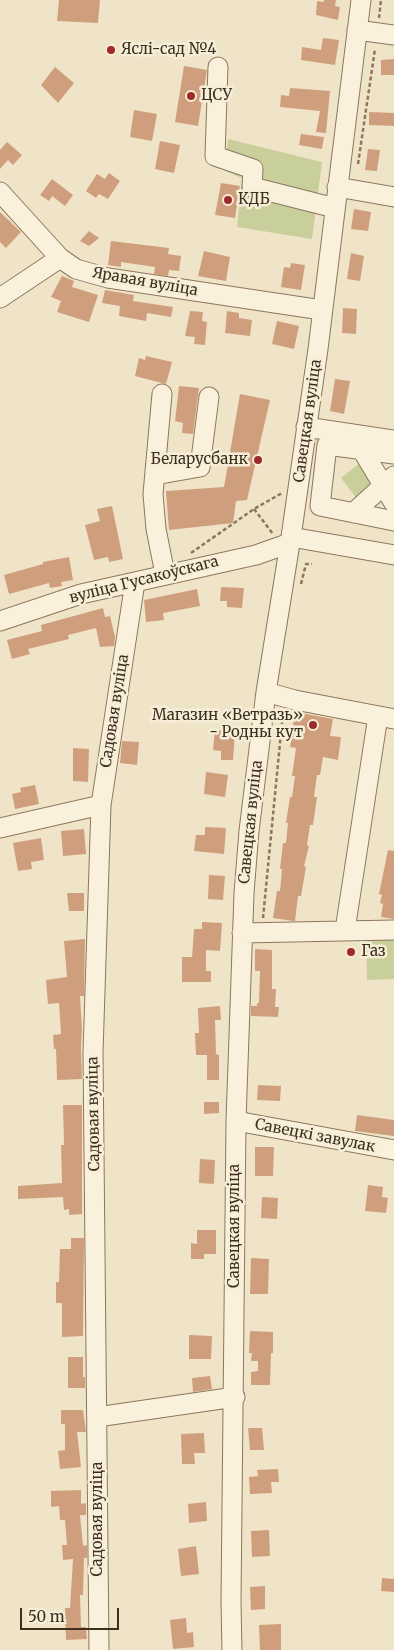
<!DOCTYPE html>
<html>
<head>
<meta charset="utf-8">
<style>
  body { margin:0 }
  #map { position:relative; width:394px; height:1650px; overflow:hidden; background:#f0e4c8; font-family:Merriweather,serif }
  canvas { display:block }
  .scale { position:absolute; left:20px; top:1608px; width:99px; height:22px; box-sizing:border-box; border:2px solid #3d2e20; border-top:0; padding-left:6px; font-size:15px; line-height:18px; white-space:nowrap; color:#3d2e20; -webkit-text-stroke:4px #f7eed8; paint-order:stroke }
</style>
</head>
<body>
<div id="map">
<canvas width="394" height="1650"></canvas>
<div class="scale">50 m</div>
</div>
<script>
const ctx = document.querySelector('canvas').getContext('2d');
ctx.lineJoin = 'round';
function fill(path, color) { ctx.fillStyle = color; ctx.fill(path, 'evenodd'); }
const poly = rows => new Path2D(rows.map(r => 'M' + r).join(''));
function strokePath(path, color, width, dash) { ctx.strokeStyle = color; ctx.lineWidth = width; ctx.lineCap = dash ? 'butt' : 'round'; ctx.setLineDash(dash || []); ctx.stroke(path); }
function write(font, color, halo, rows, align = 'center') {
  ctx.font = font + ' Merriweather,serif'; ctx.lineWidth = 5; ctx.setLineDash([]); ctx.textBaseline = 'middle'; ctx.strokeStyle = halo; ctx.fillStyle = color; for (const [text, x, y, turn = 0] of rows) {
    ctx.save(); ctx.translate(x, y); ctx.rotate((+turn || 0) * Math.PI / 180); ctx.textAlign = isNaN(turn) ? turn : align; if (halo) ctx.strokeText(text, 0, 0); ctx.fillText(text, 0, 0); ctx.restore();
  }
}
fill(poly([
  [228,139,322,162,312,239,237,227,242,178,225,171],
  [362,461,380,483,358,500,341,478],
  [366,938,394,938,394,979,367,980]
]), '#c9cf9b');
fill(poly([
  [59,0,100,0,98,23,57,21],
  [324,0,336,0,335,6,340,7,338,20,316,15,317,1,324,2],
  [323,38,339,40,335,65,301,60,302,47,321,50],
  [394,59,394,75,381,75,381,60],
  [184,66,207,70,198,126,175,122],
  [55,67,74,83,58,103,41,85],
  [290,88,330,91,326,133,316,132,320,111,280,107,281,95,289,96],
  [134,110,157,114,152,141,130,137],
  [369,112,394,113,394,126,369,125],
  [301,134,324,137,322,149,299,145],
  [160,141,180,145,174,173,155,169],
  [7,142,22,155,13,165,8,160,0,169,0,150],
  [368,149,380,150,377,171,365,170],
  [109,173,120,181,108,199,99,194,96,198,86,191,97,174,105,179],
  [52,179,73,195,65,206,52,196,49,201,40,195],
  [221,183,240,186,235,218,215,215],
  [354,209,371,212,368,231,351,229],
  [0,212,21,232,6,248,0,242],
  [89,231,99,238,89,246,80,241],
  [111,241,169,248,168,254,181,256,179,271,169,270,168,276,154,274,155,267,121,262,121,267,108,265],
  [204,251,230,257,226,281,198,276],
  [351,253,364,256,360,281,347,279],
  [291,263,305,265,301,290,281,287,284,267,290,268],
  [62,276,74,281,72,287,98,295,89,322,57,312,61,301,51,297],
  [105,290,134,295,133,301,173,307,171,317,147,313,146,321,119,316,120,306,102,303],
  [343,308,357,309,356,334,342,333],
  [190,311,203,312,202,321,207,322,205,345,194,344,195,337,185,336],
  [227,311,239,313,239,318,252,320,250,336,225,333],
  [277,321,299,326,294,349,272,344],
  [146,356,172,362,166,384,135,376,139,358,145,360],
  [335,379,350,381,344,414,330,411],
  [179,386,199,388,193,434,182,433,183,423,175,421],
  [240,394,270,400,247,500,236,501,233,523,169,530,166,491,224,487],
  [112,506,123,559,109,562,108,557,94,560,85,525,100,521,97,509],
  [69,557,73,580,61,582,62,586,50,588,49,583,9,594,4,575,43,564,43,562],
  [221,587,244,588,242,608,227,607,227,601,220,601],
  [197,589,200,606,163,613,164,620,146,622,144,600],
  [103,608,105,617,110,616,115,637,114,646,100,647,96,628,68,635,69,639,28,649,30,654,12,659,7,640,42,631,41,625],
  [295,712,333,719,330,736,341,737,338,760,323,757,320,775,317,775,314,797,317,797,313,825,310,825,307,845,309,846,304,866,306,867,301,896,298,896,295,921,293,921,273,918,277,891,280,891,282,869,280,869,283,843,286,843,288,823,286,823,290,797,292,797,295,776,292,776,296,748,290,747],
  [215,730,235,731,233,760,221,760,221,751,213,750],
  [122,741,139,742,137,765,120,763],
  [73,748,89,749,88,782,73,781],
  [206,772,228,775,225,797,204,794],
  [35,785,39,804,15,809,12,794,21,792,20,788],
  [205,827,226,828,224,854,194,851,196,835,205,835],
  [84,829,86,854,63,856,61,831],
  [41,838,44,860,31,862,32,869,18,871,13,843],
  [388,850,394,851,394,919,381,917,383,904,380,903,382,895,379,894],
  [209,875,225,876,223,900,208,899],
  [67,893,84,893,84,911,69,911],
  [202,922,222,923,220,951,206,950,206,971,211,971,211,982,182,982,182,957,192,957,194,929,202,929],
  [85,939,84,996,80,996,82,1030,81,1047,82,1079,57,1080,56,1049,54,1049,53,1035,61,1034,59,1003,48,1004,46,980,67,977,64,941],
  [255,949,272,950,272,989,276,989,275,1007,279,1007,278,1017,251,1016,251,1006,257,1006,257,1003,259,1003,260,971,255,971],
  [220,1006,221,1020,215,1020,216,1054,219,1055,219,1080,207,1080,207,1055,196,1055,195,1033,199,1033,198,1008],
  [258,1085,281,1086,280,1101,257,1100],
  [204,1102,219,1102,219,1113,204,1114],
  [63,1105,82,1105,82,1214,69,1215,69,1209,64,1210,63,1197,18,1199,18,1186,62,1183,61,1145,64,1145],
  [357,1115,394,1120,394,1136,355,1131],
  [255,1147,274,1147,273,1176,255,1176],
  [200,1159,215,1160,214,1184,199,1183],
  [368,1185,383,1187,382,1197,388,1198,386,1213,365,1211],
  [262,1197,278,1198,277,1219,261,1218],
  [197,1230,216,1230,216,1254,204,1254,204,1259,191,1259,191,1243,197,1244],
  [71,1238,84,1238,83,1336,62,1337,62,1303,56,1303,56,1282,59,1282,60,1249,71,1249],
  [251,1258,269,1259,268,1294,250,1294],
  [250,1331,273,1332,273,1353,271,1353,270,1385,251,1385,251,1372,258,1371,258,1361,251,1361,252,1353,249,1353],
  [189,1335,212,1336,211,1359,189,1359],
  [68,1357,83,1357,83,1377,85,1377,85,1388,68,1388],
  [210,1376,212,1389,193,1392,192,1378],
  [61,1410,83,1410,86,1432,77,1432,81,1467,60,1469,58,1451,65,1450,65,1424,61,1424],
  [248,1428,262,1428,264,1450,250,1450],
  [204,1433,205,1453,194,1453,195,1464,182,1464,181,1434],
  [278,1469,279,1482,271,1482,272,1493,250,1494,249,1477,258,1476,257,1470],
  [81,1490,81,1504,86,1503,86,1515,80,1515,83,1546,87,1545,87,1558,84,1558,83,1595,80,1595,81,1627,86,1627,87,1639,66,1640,65,1608,70,1608,73,1559,63,1560,62,1545,67,1545,65,1520,60,1520,59,1506,51,1507,51,1491],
  [206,1502,207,1521,189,1523,188,1504],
  [269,1530,270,1556,252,1557,251,1531],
  [196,1546,199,1574,181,1576,178,1549],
  [382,1578,394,1579,394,1592,381,1591],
  [265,1586,265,1609,251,1610,250,1587],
  [186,1618,187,1633,193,1632,194,1647,173,1649,170,1620],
  [281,1624,281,1650,260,1650,259,1625]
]), '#cf9f7d');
const minor = poly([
  [357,30,394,35],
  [218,67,215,156,253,169,252,187,335,208],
  [337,187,394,197],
  [0,192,60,258,76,269,108,278,322,310],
  [0,298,60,258],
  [162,394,153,494,156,529,165,574],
  [306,427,394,440],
  [362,450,394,503],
  [394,454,327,445,320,506,394,521],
  [155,475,200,467,209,397],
  [353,513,394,476],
  [291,537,394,555],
  [0,621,81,594,256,555,290,543],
  [266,692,295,700,394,719],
  [0,828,101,805],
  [345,930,378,716],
  [242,933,394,930],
  [236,1121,394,1150],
  [97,1417,235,1397],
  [99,1650,93,1053,101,805,135,582],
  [232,1650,231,1602,236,1121,244,893,249,831,266,692,291,537,318,349,361,0]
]);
strokePath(minor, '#8d765c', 21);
strokePath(poly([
  [379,18,381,0],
  [358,164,375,49],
  [254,509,273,534],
  [191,553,254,509,282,493],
  [301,584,306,564,312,564],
  [263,918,283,712]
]), '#8d765c', 2.5, [4, 2.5]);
strokePath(minor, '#faf1dc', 19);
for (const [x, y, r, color] of [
  [111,50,5,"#9e2a2b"],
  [191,96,5,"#9e2a2b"],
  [228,200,5,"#9e2a2b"],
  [258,460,5,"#9e2a2b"],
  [313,725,5,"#9e2a2b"],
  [351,952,5,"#9e2a2b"]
]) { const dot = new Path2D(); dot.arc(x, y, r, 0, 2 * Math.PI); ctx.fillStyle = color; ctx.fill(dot); strokePath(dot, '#f7eed8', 2); }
write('15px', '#3d2e20', '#f7eed8', [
  ["Яслі-сад №4",121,50],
  ["ЦСУ",201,96],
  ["КДБ",238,200],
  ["Беларусбанк",248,460,"right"],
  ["Магазин «Ветразь»",303,716,"right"],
  ["- Родны кут",303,733,"right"],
  ["Газ",361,952]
], 'left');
write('15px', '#3d2e20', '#f7eed8', [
  ["Яравая вуліца",145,282,10],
  ["Савецкая вуліца",308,421,-82],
  ["вуліца Гусакоўскага",144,580,-14],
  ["Садовая вуліца",115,711,-81],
  ["Савецкая вуліца",251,822,-84],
  ["Садовая вуліца",94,1114,-91],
  ["Савецкі завулак",315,1136,11],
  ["Савецкая вуліца",235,1226,-90],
  ["Садовая вуліца",98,1519,-90]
]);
</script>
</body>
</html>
